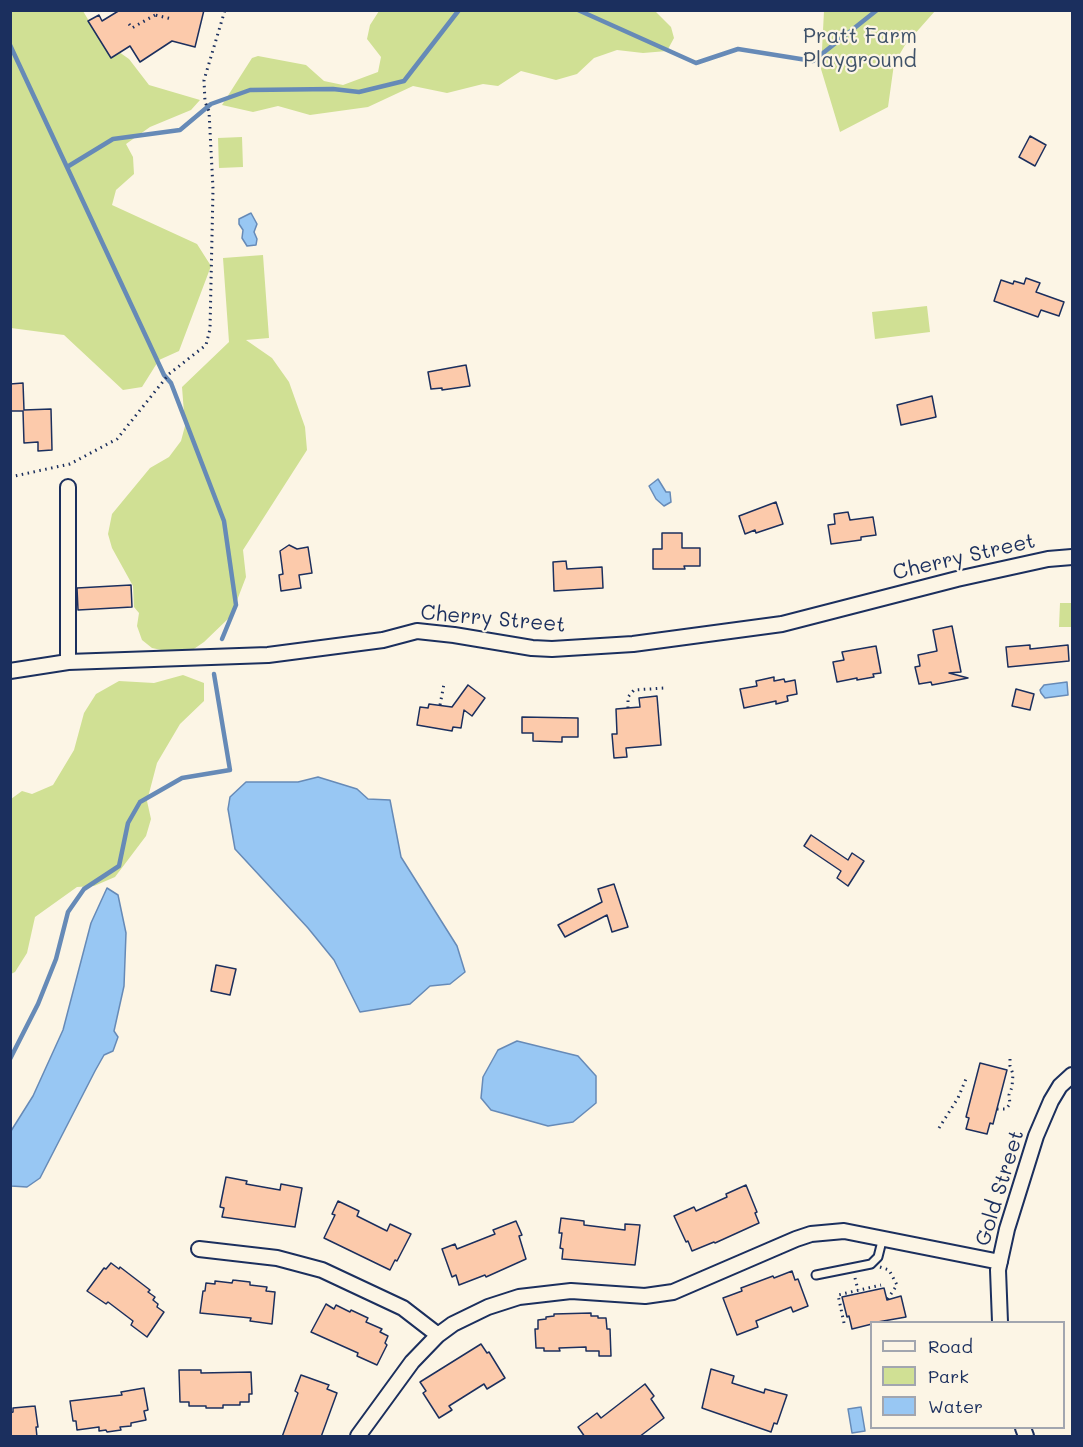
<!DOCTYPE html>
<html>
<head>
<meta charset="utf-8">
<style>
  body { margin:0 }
  #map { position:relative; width:1083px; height:1447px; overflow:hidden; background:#fcf5e5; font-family:Mali,sans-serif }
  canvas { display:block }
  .frame { position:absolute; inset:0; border:12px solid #1b2f5e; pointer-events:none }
  .legend { position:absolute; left:870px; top:1321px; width:195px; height:108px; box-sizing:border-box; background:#fcf5e5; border:2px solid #a2a6af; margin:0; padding:8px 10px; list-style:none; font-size:18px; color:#1b2f5e }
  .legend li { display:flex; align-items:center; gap:12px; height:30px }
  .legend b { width:30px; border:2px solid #a2a6af }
</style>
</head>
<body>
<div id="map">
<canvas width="1083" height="1447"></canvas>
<div class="frame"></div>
<ul class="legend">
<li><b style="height:8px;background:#fcf5e5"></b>Road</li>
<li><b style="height:16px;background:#d0e094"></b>Park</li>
<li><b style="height:16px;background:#98c7f3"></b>Water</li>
</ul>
</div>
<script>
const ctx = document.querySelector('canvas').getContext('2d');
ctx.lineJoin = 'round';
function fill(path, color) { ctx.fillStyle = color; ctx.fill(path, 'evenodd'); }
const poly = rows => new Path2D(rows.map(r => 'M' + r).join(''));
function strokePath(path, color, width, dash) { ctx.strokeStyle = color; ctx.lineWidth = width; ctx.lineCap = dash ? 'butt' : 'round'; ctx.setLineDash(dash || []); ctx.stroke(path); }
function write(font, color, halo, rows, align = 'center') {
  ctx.font = font + ' Mali,sans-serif'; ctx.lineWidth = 4.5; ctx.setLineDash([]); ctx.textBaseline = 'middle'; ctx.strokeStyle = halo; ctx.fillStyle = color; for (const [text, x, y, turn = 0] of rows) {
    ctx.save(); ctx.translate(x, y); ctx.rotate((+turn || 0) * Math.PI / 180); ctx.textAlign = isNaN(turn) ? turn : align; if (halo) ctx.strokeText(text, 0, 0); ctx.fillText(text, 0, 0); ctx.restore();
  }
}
fill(poly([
  [11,11,83,11,99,38,129,59,149,85,200,100,191,110,150,127,126,144,133,157,134,174,116,190,112,205,197,244,211,266,179,351,159,360,142,387,123,390,64,335,11,328],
  [379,11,655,11,671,27,674,38,667,51,643,53,617,50,594,58,577,74,556,80,521,71,498,86,483,84,447,93,413,86,368,107,310,115,278,106,253,112,222,105,252,58,258,56,306,65,324,81,343,85,378,72,381,57,367,39,370,25],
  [824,11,935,11,905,45,894,64,888,107,840,132,821,69],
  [242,137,243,167,219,168,218,138],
  [263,255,269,338,246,340,272,358,289,382,305,427,307,450,243,550,246,577,231,616,204,642,185,655,152,648,142,640,137,626,139,613,134,607,133,586,112,548,108,534,112,514,150,468,169,457,181,441,185,426,182,387,229,342,223,258],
  [927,306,930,332,875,339,872,312],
  [1060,603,1072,603,1072,627,1059,627],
  [183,675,204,683,204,701,180,724,157,763,147,801,151,819,146,836,115,877,94,886,77,887,35,917,27,953,15,972,11,974,11,799,22,791,32,794,53,785,74,750,84,713,96,694,119,681,154,683]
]), '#d0e094');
const water = poly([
  [251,213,257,224,254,232,257,239,256,245,247,246,242,238,243,230,239,224,239,219,251,213],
  [658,479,666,492,670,492,671,502,664,506,656,499,649,486,658,479],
  [1067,682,1068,695,1045,698,1041,693,1040,690,1044,685,1067,682],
  [318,777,357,789,368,799,390,800,401,857,457,946,465,972,450,984,430,986,410,1004,360,1012,334,960,308,928,235,849,228,809,230,797,246,782,298,782,318,777],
  [107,888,118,895,126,933,124,986,114,1031,118,1037,113,1051,104,1055,95,1071,40,1178,27,1187,11,1186,11,1131,33,1096,63,1030,91,923,107,888],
  [517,1041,578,1056,596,1076,596,1103,573,1122,548,1126,491,1110,481,1098,483,1077,498,1050,517,1041],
  [861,1407,865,1431,852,1433,848,1409,861,1407]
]);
fill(water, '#98c7f3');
strokePath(water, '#668ab7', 1.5);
strokePath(poly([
  [578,10,696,63,738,49,813,61,877,10],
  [10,45,164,375,171,383,224,521,236,605,222,639],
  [67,167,113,139,180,130,211,104,250,90,333,89,359,92,404,81,459,10],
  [10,1059,38,1004,56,959,68,912,84,889,119,866,128,823,140,802,182,778,230,770,214,674]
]), '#668ab7', 4.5);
const building = poly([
  [120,10,204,10,195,47,172,41,140,62,130,46,111,58,88,21,99,15,102,21,120,10],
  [1030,136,1046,145,1035,166,1019,157,1030,136],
  [1026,278,1040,283,1036,292,1064,302,1059,316,1041,310,1038,317,994,301,1001,280,1013,284,1014,281,1024,284,1026,278],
  [466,365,470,386,442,390,442,388,431,389,428,372,466,365],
  [23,383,24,410,51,409,52,450,38,451,38,442,24,443,23,411,10,411,10,384,23,383],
  [932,396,936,417,901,425,897,405,932,396],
  [776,502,783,524,756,533,755,530,745,534,739,516,776,502],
  [848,512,850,520,873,517,876,535,861,537,861,540,831,544,828,525,835,524,834,514,848,512],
  [662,533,682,533,682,548,700,548,700,566,684,566,685,569,653,569,653,549,662,549,662,533],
  [289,545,297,549,308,547,312,573,299,575,301,588,281,591,279,575,283,574,280,551,289,545],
  [566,561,567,569,602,567,603,588,554,591,553,562,566,561],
  [131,585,132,607,78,610,77,588,131,585],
  [952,626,961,672,949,673,968,678,932,685,931,682,919,684,915,667,920,666,918,655,937,651,933,630,952,626],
  [1030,645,1030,649,1068,645,1069,661,1008,667,1006,647,1030,645],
  [876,646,881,673,873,674,874,677,857,680,857,678,837,682,833,662,844,660,842,652,876,646],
  [774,677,774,681,784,679,785,682,795,680,797,694,787,696,788,701,776,704,776,701,744,708,740,689,757,686,756,681,774,677],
  [468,685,485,698,472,716,464,710,461,728,453,727,452,731,417,725,420,707,428,708,429,704,452,707,468,685],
  [1016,689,1034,694,1030,710,1012,706,1016,689],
  [657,696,661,745,626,748,627,757,614,758,612,734,617,734,616,709,640,707,639,698,657,696],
  [522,717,578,718,578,737,562,737,562,742,533,741,533,733,522,733,522,717],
  [811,835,848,860,852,853,864,861,848,886,837,878,841,871,804,846,811,835],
  [614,884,628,927,612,932,607,915,565,937,558,925,602,902,598,889,614,884],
  [216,965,236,969,230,995,211,991,216,965],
  [980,1063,1007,1070,993,1124,990,1123,987,1134,966,1129,969,1118,966,1117,980,1063],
  [226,1177,247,1181,246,1184,280,1190,281,1184,302,1188,295,1227,222,1217,224,1208,220,1207,226,1177],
  [746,1185,757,1212,755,1213,759,1223,715,1243,714,1242,692,1251,688,1241,686,1242,674,1216,694,1207,696,1211,727,1197,726,1194,746,1185],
  [338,1201,359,1211,357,1216,387,1231,390,1224,411,1234,397,1261,395,1260,390,1270,324,1238,335,1215,332,1214,338,1201],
  [561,1218,584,1221,584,1225,625,1230,625,1224,640,1225,635,1265,562,1259,563,1249,560,1248,562,1233,559,1233,561,1218],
  [516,1221,522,1235,519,1236,526,1259,486,1277,485,1275,459,1285,456,1275,452,1277,442,1249,455,1244,457,1249,495,1234,493,1230,516,1221],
  [111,1263,119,1269,120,1267,150,1290,148,1292,155,1297,153,1300,158,1304,157,1307,164,1312,147,1337,131,1325,133,1321,108,1302,106,1304,87,1291,104,1268,106,1269,111,1263],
  [792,1271,795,1280,798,1279,808,1306,793,1312,791,1307,756,1321,758,1327,737,1335,723,1298,742,1291,741,1288,773,1276,774,1278,792,1271],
  [233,1280,250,1282,250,1285,267,1287,266,1291,275,1292,272,1324,250,1321,251,1318,200,1313,203,1291,205,1291,206,1283,215,1284,215,1281,232,1283,233,1280],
  [884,1288,887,1300,901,1296,906,1317,872,1323,872,1324,852,1329,849,1316,847,1317,842,1297,884,1288],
  [326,1304,334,1309,336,1305,350,1312,351,1310,368,1318,366,1322,382,1329,380,1332,388,1336,385,1343,387,1345,377,1365,357,1356,358,1353,311,1332,326,1304],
  [591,1313,591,1316,598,1316,598,1318,606,1318,607,1329,610,1329,611,1356,599,1356,599,1351,586,1351,586,1347,559,1348,560,1351,544,1351,544,1348,536,1348,535,1329,538,1329,538,1320,546,1319,546,1317,554,1316,554,1314,591,1313],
  [481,1344,487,1353,489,1352,505,1378,487,1389,484,1384,449,1406,452,1410,439,1418,423,1393,426,1391,420,1382,481,1344],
  [711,1369,734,1376,732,1383,764,1393,765,1389,787,1395,777,1424,774,1423,771,1432,702,1408,711,1369],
  [179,1370,201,1370,201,1373,251,1372,252,1394,249,1394,249,1402,240,1402,240,1405,223,1405,223,1408,206,1408,206,1406,189,1406,189,1402,180,1402,179,1370],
  [301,1375,329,1385,327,1389,337,1393,321,1437,282,1437,298,1393,295,1391,301,1375],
  [645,1384,654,1396,651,1399,664,1418,639,1437,585,1437,578,1427,597,1413,601,1418,645,1384],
  [144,1388,148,1410,144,1411,146,1420,131,1423,131,1426,120,1427,121,1430,107,1432,106,1430,99,1431,99,1427,77,1430,76,1421,73,1421,70,1401,122,1395,121,1392,144,1388],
  [35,1406,38,1427,36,1427,37,1437,10,1437,10,1413,13,1412,13,1408,35,1406]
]);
fill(building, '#fccaab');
strokePath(building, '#1b2f5e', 1.5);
const lane = poly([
  [816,1275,871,1264,878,1257,883,1237]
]);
const street = poly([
  [68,487,68,662],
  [10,671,68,662,268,655,383,640,417,631,454,635,532,648,552,649,633,644,782,624,957,579,1048,559,1072,557],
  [199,1249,277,1258,322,1270,403,1308,438,1335],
  [1000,1322,998,1270,1007,1229,1036,1136,1051,1101,1060,1086,1072,1075],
  [1023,1428,1026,1436],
  [358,1436,412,1362,438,1335,453,1324,488,1307,519,1297,571,1291,645,1296,673,1292,796,1239,811,1234,844,1231,1000,1262]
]);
strokePath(lane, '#1b2f5e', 11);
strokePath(street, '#1b2f5e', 18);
strokePath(poly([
  [154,10,155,15,172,19],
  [129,24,132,28,155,15],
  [10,429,10,440],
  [10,477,70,464,117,439,169,374,206,345,210,329,213,189,209,111,205,102,204,80,225,10],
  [440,705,444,684],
  [628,708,628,697,634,690,665,688],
  [997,1109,1006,1109,1010,1104,1009,1095,1012,1087,1013,1074,1010,1066,1010,1055],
  [939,1128,958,1098,966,1079],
  [880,1267,889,1270,897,1285,887,1300],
  [855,1278,858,1290],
  [844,1323,838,1295,881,1285]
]), '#1b2f5e', 3, [1.5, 4.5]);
strokePath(lane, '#fcf5e5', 7);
strokePath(street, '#fcf5e5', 14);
write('21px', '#3f5269', '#fcf5e5', [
  ["Pratt Farm",860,37],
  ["Playground",860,61]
]);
write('21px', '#1b2f5e', '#fcf5e5', [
  ["Cherry Street",964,557,-13],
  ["Cherry Street",493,619,5],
  ["Gold Street",1000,1188,-73]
]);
</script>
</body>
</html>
